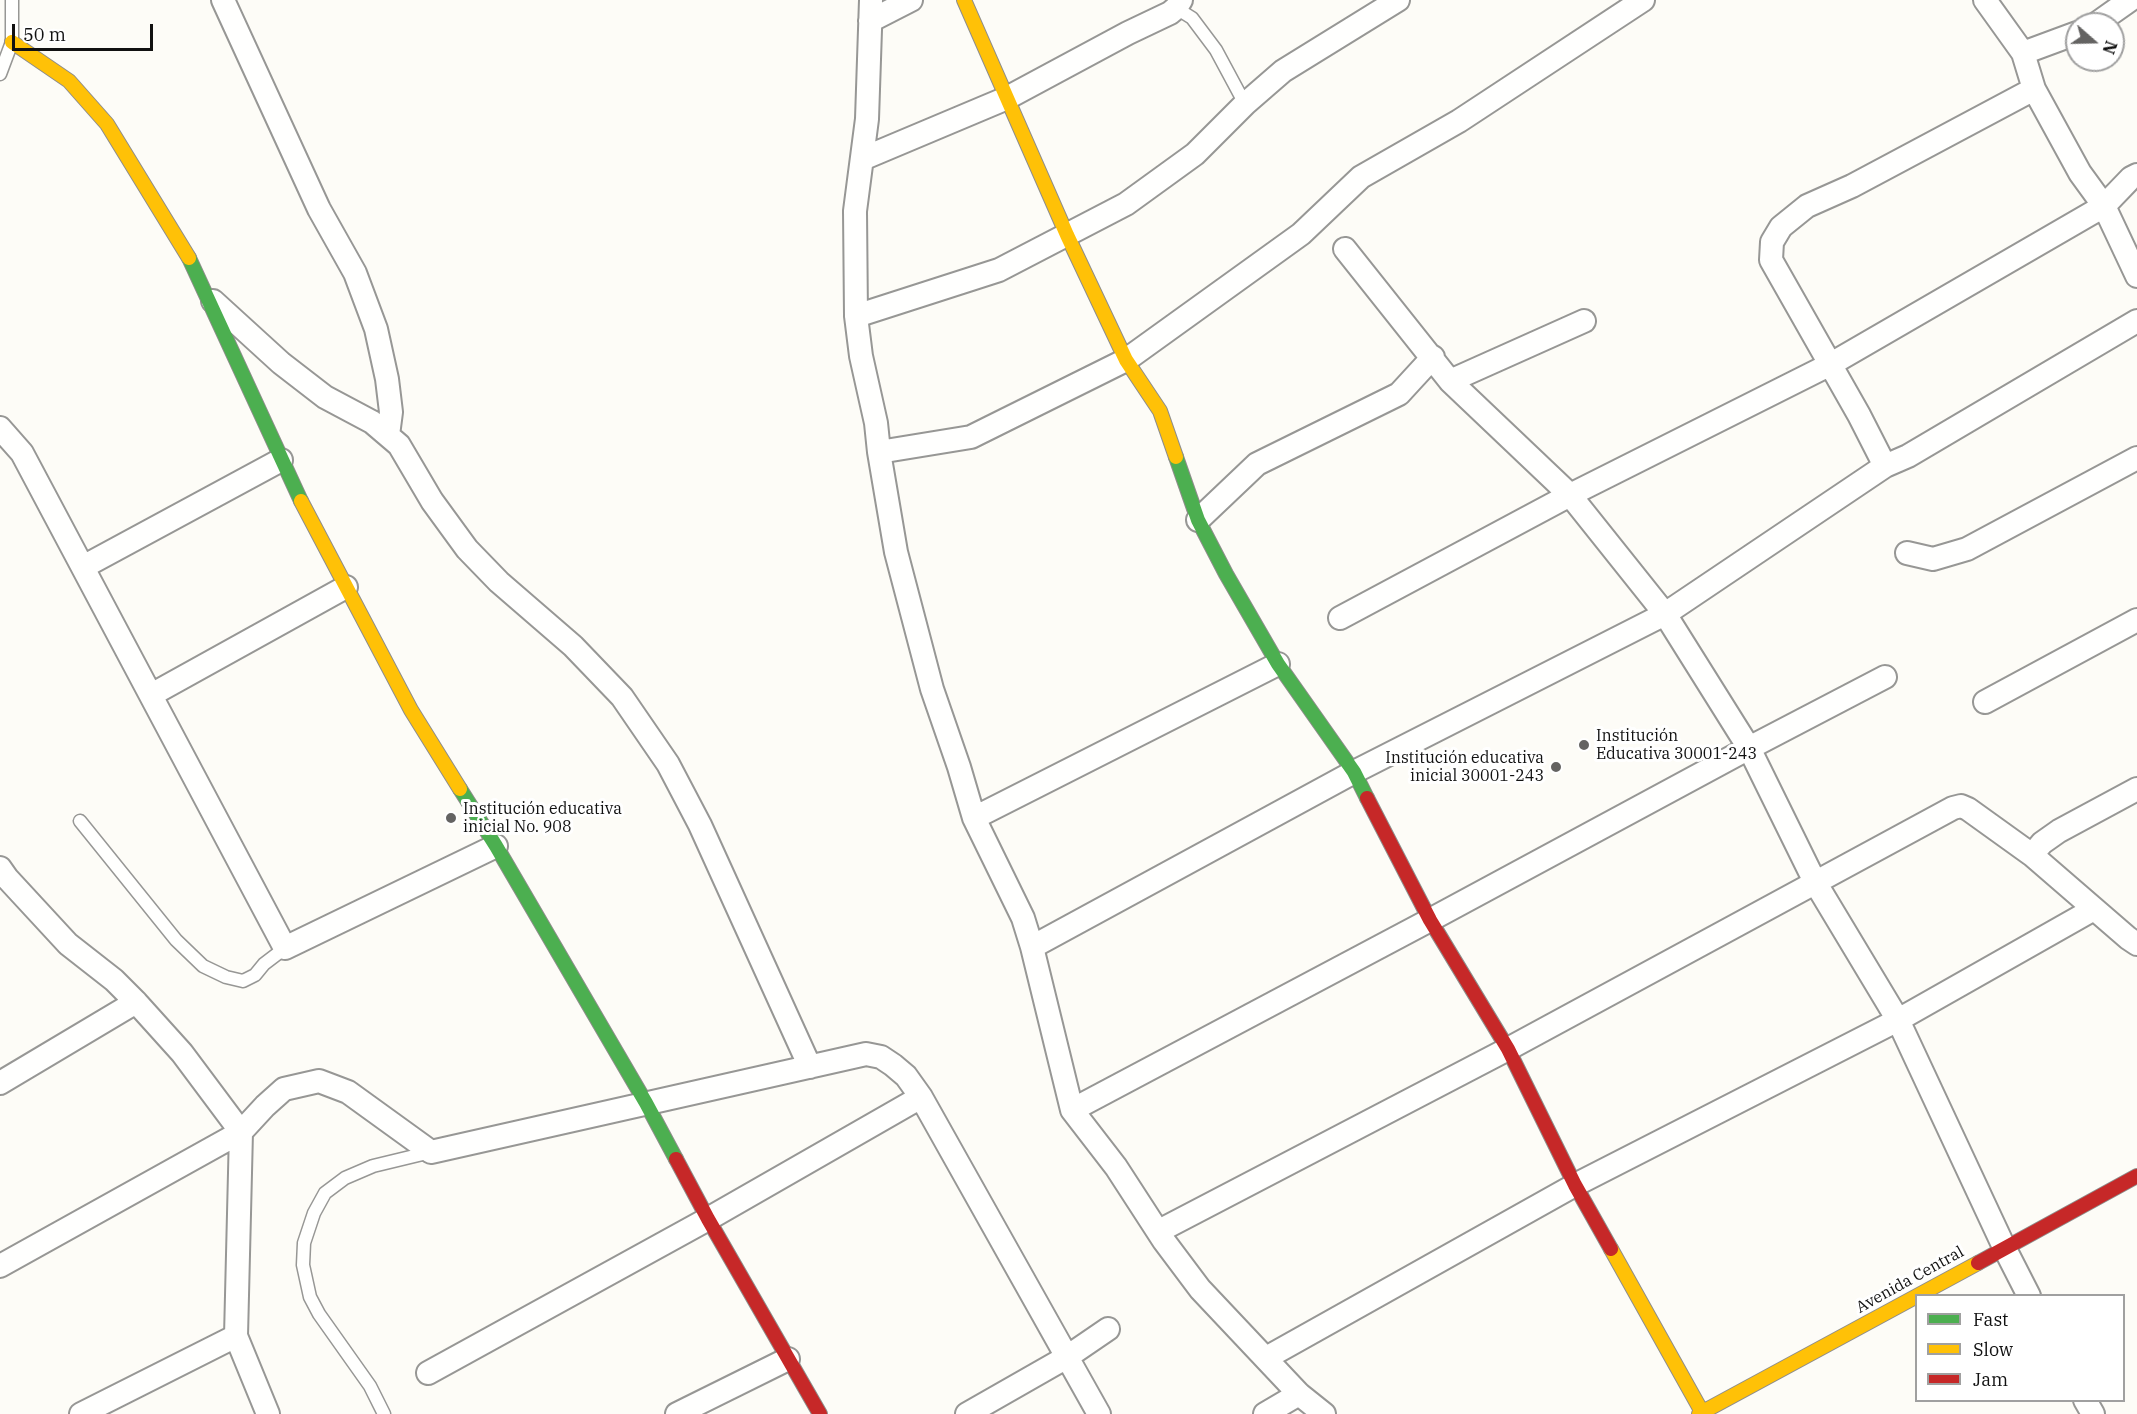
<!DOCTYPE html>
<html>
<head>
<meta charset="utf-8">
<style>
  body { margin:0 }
  #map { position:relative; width:2137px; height:1414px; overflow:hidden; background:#fdfcf7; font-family:"IBM Plex Serif",serif }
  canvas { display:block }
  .legend { position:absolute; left:1915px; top:1294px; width:210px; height:108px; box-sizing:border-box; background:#fff; border:2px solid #a0a0a0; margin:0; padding:8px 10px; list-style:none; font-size:18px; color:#111 }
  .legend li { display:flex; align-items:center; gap:12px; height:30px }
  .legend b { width:30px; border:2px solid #a0a0a0 }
  .north { position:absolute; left:2065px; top:12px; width:60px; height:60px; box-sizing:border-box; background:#fff; border:2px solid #a0a0a0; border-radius:50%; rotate:110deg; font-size:16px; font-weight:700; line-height:24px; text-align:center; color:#111 }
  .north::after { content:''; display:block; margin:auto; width:21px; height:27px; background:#646362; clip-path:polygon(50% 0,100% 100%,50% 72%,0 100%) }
  .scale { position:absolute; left:12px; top:24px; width:141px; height:27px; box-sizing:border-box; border:3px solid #111; border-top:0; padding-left:8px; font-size:18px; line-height:21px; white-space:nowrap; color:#111; -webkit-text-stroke:4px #fff; paint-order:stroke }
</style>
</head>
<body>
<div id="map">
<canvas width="2137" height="1414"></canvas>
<ul class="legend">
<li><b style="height:8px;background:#4caf50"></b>Fast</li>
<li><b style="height:8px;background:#ffc107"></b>Slow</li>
<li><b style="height:8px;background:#c62828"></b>Jam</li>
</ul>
<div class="north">N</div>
<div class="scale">50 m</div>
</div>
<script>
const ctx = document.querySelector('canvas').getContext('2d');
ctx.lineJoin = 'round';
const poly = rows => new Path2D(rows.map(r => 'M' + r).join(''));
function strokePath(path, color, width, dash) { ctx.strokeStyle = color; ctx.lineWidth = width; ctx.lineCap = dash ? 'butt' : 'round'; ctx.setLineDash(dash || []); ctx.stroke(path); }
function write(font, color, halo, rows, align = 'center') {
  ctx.font = font + ' "IBM Plex Serif",serif'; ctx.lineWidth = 6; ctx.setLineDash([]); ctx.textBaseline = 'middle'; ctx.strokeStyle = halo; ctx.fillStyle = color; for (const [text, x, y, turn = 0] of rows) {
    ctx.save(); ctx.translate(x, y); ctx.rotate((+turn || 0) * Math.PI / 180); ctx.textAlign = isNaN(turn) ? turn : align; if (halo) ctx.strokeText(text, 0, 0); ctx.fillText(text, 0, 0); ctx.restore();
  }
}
const lane = poly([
  [1176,8,1192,18,1216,50,1245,104],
  [0,74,12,42,12,0],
  [80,821,176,940,203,966,226,977,243,981,255,975,264,964,285,948],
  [384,1414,370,1386,319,1314,310,1297,303,1265,304,1243,314,1213,325,1193,345,1178,373,1166,431,1152]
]);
const street = poly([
  [223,0,319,209,355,273,376,329,387,379,391,412,388,435],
  [871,0,867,119,855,211,856,316,861,356,876,423,879,452,896,552,932,689,959,767,974,818,1023,918,1032,947,1072,1110,1116,1167,1164,1241,1200,1289,1299,1394,1324,1414],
  [1985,0,2023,53],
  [870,21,911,0],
  [2096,24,2130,0],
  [2077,33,2023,53,2034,89,2080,173,2104,206,2137,276],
  [862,159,1007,98,1128,33,1170,13,1176,8,1181,0],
  [1345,249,1450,381,1570,495,1665,614,1749,748,1815,882,1898,1020,2004,1247,2029,1296],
  [213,301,281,363,325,397,372,422,399,445,432,501,467,549,499,582,573,646,622,697,668,764,700,825,810,1067],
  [856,316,999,270,1126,204,1195,154,1245,104,1283,71,1398,0],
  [1450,381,1584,321],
  [0,428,22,453,285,948,496,846],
  [879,452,971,437,1126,360,1301,234,1361,177,1459,121,1643,0],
  [1885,466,1859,415,1771,260,1772,242,1781,227,1807,206,1852,186,2034,89],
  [1198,520,1257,464,1399,394,1433,357],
  [1907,553,1933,559,1967,549,2137,458],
  [83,567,281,460],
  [1340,618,1570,495,1831,364,2104,206,2131,178,2137,175],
  [151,695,346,587],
  [1985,702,2137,620],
  [974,818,1278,664],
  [2032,855,2042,843,2059,831,2137,789],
  [0,868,7,878,68,944,114,980,136,1002,182,1053,241,1132,236,1336,268,1414],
  [1032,947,1354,772,1665,614,1885,466,1908,456,2137,321],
  [0,1083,136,1002],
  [1072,1110,1430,920,1749,748,1885,677],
  [1159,1231,1508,1049,1953,808,1961,806,1968,809,2032,855,2128,938,2137,944],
  [0,1266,241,1132,265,1106,284,1089,319,1081,348,1092,431,1152,866,1054,881,1057,893,1065,906,1076,921,1097,1099,1414],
  [1266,1358,1575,1185,1898,1020,2094,909],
  [428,1373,708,1219,921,1097],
  [2085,1400,2093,1414],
  [81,1414,236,1336],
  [677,1414,788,1359],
  [967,1414,1067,1357,1108,1329],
  [1265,1414,1299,1394]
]);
const fast = poly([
  [189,258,301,501],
  [1176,457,1198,520,1226,574,1278,664,1354,772,1367,798],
  [460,789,496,846,646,1103,676,1159]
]);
const slow = poly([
  [964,0,1067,235,1126,360,1160,411,1176,457],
  [12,42,69,81,107,124,189,258],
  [301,501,411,710,460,789],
  [1611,1249,1702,1412,1705,1414],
  [1699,1414,1978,1263]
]);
const jam = poly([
  [1367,798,1430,920,1508,1049,1575,1185,1611,1249],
  [676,1159,708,1219,820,1414],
  [1978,1263,2137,1176]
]);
strokePath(lane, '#979795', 15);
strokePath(street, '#979795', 26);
strokePath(fast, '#8e8d8b', 16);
strokePath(slow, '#8e8d8b', 16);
strokePath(jam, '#8e8d8b', 16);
strokePath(lane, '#fffffe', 12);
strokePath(street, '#fffffe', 22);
strokePath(fast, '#4caf50', 14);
strokePath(slow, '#ffc107', 14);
strokePath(jam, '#c62828', 14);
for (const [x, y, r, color] of [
  [1584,745,6,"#646362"],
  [1556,767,6,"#646362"],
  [451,818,6,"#646362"]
]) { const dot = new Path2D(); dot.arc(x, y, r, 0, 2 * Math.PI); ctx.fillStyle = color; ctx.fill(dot); strokePath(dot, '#fff', 2); }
write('16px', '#111', '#fff', [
  ["Institución",1596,736],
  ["Educativa 30001-243",1596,754],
  ["Institución educativa",1544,758,"right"],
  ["inicial 30001-243",1544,776,"right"],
  ["Institución educativa",463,809],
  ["inicial No. 908",463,827]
], 'left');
write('16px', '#111', '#fff', [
  ["Avenida Central",1910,1280,-29]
]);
</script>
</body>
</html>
